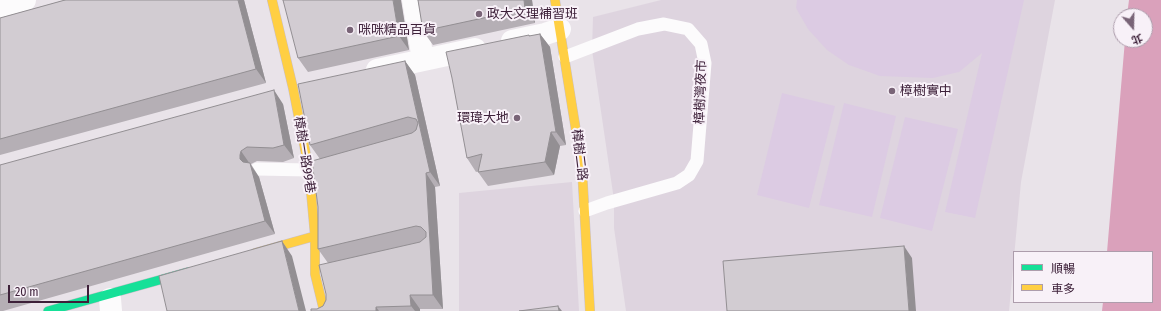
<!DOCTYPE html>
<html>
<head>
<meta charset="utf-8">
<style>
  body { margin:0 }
  #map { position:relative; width:1161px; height:311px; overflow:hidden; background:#e9e3e9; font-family:"Fira Sans Condensed","Noto Sans TC",sans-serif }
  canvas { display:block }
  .legend { position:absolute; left:1013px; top:251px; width:140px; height:52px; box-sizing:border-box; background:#f8f1f8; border:1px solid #ad9dac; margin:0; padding:5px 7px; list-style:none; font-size:12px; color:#3d2039 }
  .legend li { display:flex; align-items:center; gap:8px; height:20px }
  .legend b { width:20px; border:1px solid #ad9dac }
  .north { position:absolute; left:1113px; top:8px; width:40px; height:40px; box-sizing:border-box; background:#f8f1f8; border:1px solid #ad9dac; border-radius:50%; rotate:160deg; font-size:11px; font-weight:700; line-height:16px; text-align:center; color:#3d2039 }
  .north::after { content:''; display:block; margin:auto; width:14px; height:18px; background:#796477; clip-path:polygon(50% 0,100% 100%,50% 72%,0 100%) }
  .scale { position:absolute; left:8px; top:285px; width:81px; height:18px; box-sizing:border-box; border:2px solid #3d2039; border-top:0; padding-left:5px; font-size:12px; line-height:14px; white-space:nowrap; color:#3d2039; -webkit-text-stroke:3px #f8f1f8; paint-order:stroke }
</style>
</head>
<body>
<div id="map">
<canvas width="1161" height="311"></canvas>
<ul class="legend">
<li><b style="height:5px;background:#16e098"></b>順暢</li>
<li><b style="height:5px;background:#ffcf43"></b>車多</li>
</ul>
<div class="north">北</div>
<div class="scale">20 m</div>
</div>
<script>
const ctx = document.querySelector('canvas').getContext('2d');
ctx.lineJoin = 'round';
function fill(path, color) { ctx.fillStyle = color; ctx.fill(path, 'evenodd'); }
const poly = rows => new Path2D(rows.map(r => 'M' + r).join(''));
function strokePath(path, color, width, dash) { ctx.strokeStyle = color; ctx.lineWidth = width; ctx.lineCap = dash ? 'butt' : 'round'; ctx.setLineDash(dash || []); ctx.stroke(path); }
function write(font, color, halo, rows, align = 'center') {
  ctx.font = font + ' "Fira Sans Condensed","Noto Sans TC",sans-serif'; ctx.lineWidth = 4; ctx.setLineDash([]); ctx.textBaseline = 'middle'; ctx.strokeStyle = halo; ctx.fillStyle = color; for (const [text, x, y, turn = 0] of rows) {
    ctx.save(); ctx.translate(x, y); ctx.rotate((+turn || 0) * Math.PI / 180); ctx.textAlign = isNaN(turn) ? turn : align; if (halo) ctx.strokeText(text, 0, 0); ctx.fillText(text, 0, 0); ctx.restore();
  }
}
fill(poly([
  [661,0,1055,0,1021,182,1009,311,626,311,614,228,614,200,592,50,593,17],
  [572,182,579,311,459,311,459,193]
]), '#ded4df');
fill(poly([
  [797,0,1024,0,975,218,945,212,982,53,959,72,933,78,880,76,849,65,827,50,808,29,796,8],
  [782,93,835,106,809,208,757,195],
  [844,103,896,116,872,217,819,205],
  [905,117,958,129,932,231,880,218]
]), '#dccbe3');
fill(poly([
  [1129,0,1161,0,1161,311,1102,311,1103,302,1152,302,1152,252,1107,252,1125,40,1145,40,1145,16,1127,16]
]), '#daa1bb');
const fast = poly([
  [48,311,188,272]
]);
const slow = poly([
  [272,0,293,88,309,170,315,236,315,274,324,311],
  [555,0,582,168,590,311],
  [255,253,315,236]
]);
strokePath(fast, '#c9bfc9', 10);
strokePath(slow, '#c9bfc9', 10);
strokePath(poly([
  [565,57,638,29,664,24,688,29,701,44,705,63,697,161,689,175,677,183,607,203,585,211],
  [257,169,309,170,315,168]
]), '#fcfbfc', 13);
strokePath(poly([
  [413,0,423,60],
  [0,7,25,0],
  [512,41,545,34,560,29],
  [377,70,475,49],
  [110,299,111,311]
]), '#fcfbfc', 22);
strokePath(fast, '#16e098', 9);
strokePath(slow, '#ffcf43', 9);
fill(poly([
  [65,0,244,0,266,83,0,155,0,18],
  [418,0,532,0,535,23,433,45,423,31],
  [401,2,409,50,308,72,298,58],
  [540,34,550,47,566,145,560,146,554,175,488,186,478,172,479,171,476,172,467,158,529,35,530,36],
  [405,61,415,75,440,186,435,187,443,309,420,309,420,311,311,311,317,309,323,306,326,300,328,263,318,249,320,159,310,145],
  [283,104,294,158,283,162,257,161,251,164,259,177,275,234,3,311,0,311,0,165]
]), '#b5afb5');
fill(poly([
  [238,0,244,0,266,83,256,69],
  [393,0,401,0,409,50,399,36],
  [524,0,532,0,535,23,525,9],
  [540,34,550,47,566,145,556,132],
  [405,61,415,75,440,186,430,172],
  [274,90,283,104,294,158,284,145],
  [551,132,560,146,554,175,545,162],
  [241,151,259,177,275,234,265,221,240,159,240,155],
  [426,173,435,187,443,309,433,295],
  [282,241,292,256,306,311,299,311],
  [904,246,912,258,916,311,909,311],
  [410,295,420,309,420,311,415,311,411,306],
  [558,306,562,311,559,311],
  [376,307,379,311,376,311]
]), '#938f93');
const building = poly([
  [65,0,238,0,256,69,0,139,0,18,65,0],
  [283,0,393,0,399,36,298,58,283,0],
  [418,0,524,0,525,9,423,31,418,0],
  [540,34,556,132,551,132,545,162,478,172,482,154,467,158,452,78,446,52,529,35,529,36,540,34],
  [405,61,430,172,426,173,433,295,410,295,411,306,376,307,376,311,311,311,311,309,317,309,323,306,326,300,326,294,319,265,420,242,426,237,426,232,421,227,416,226,318,249,318,207,312,161,412,133,416,130,418,123,416,119,408,117,310,145,298,84,405,61],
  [274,90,284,145,273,148,247,147,241,151,240,155,240,159,243,162,250,163,265,221,0,295,0,165,274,90],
  [282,241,299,311,167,311,159,276,282,241],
  [904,246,909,311,727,311,723,261,904,246],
  [558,306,559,311,519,311,558,306]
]);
fill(building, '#d2ccd2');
strokePath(building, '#938f93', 1);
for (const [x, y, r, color] of [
  [479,14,4,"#796477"],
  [350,30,4,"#796477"],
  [892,91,4,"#796477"],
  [517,118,4,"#796477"]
]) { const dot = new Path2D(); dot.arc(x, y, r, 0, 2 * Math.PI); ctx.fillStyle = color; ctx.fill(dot); strokePath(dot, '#f8f1f8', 1.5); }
write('13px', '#3d2039', '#f8f1f8', [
  ["政大文理補習班",487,14],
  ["咪咪精品百貨",358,30],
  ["樟樹實中",900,91],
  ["環瑋大地",509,118,"right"]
], 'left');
write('13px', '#3d2039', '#f8f1f8', [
  ["樟樹灣夜市",701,92,-88],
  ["樟樹一路99巷",304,155,81],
  ["樟樹二路",579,155,83]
]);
</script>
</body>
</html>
